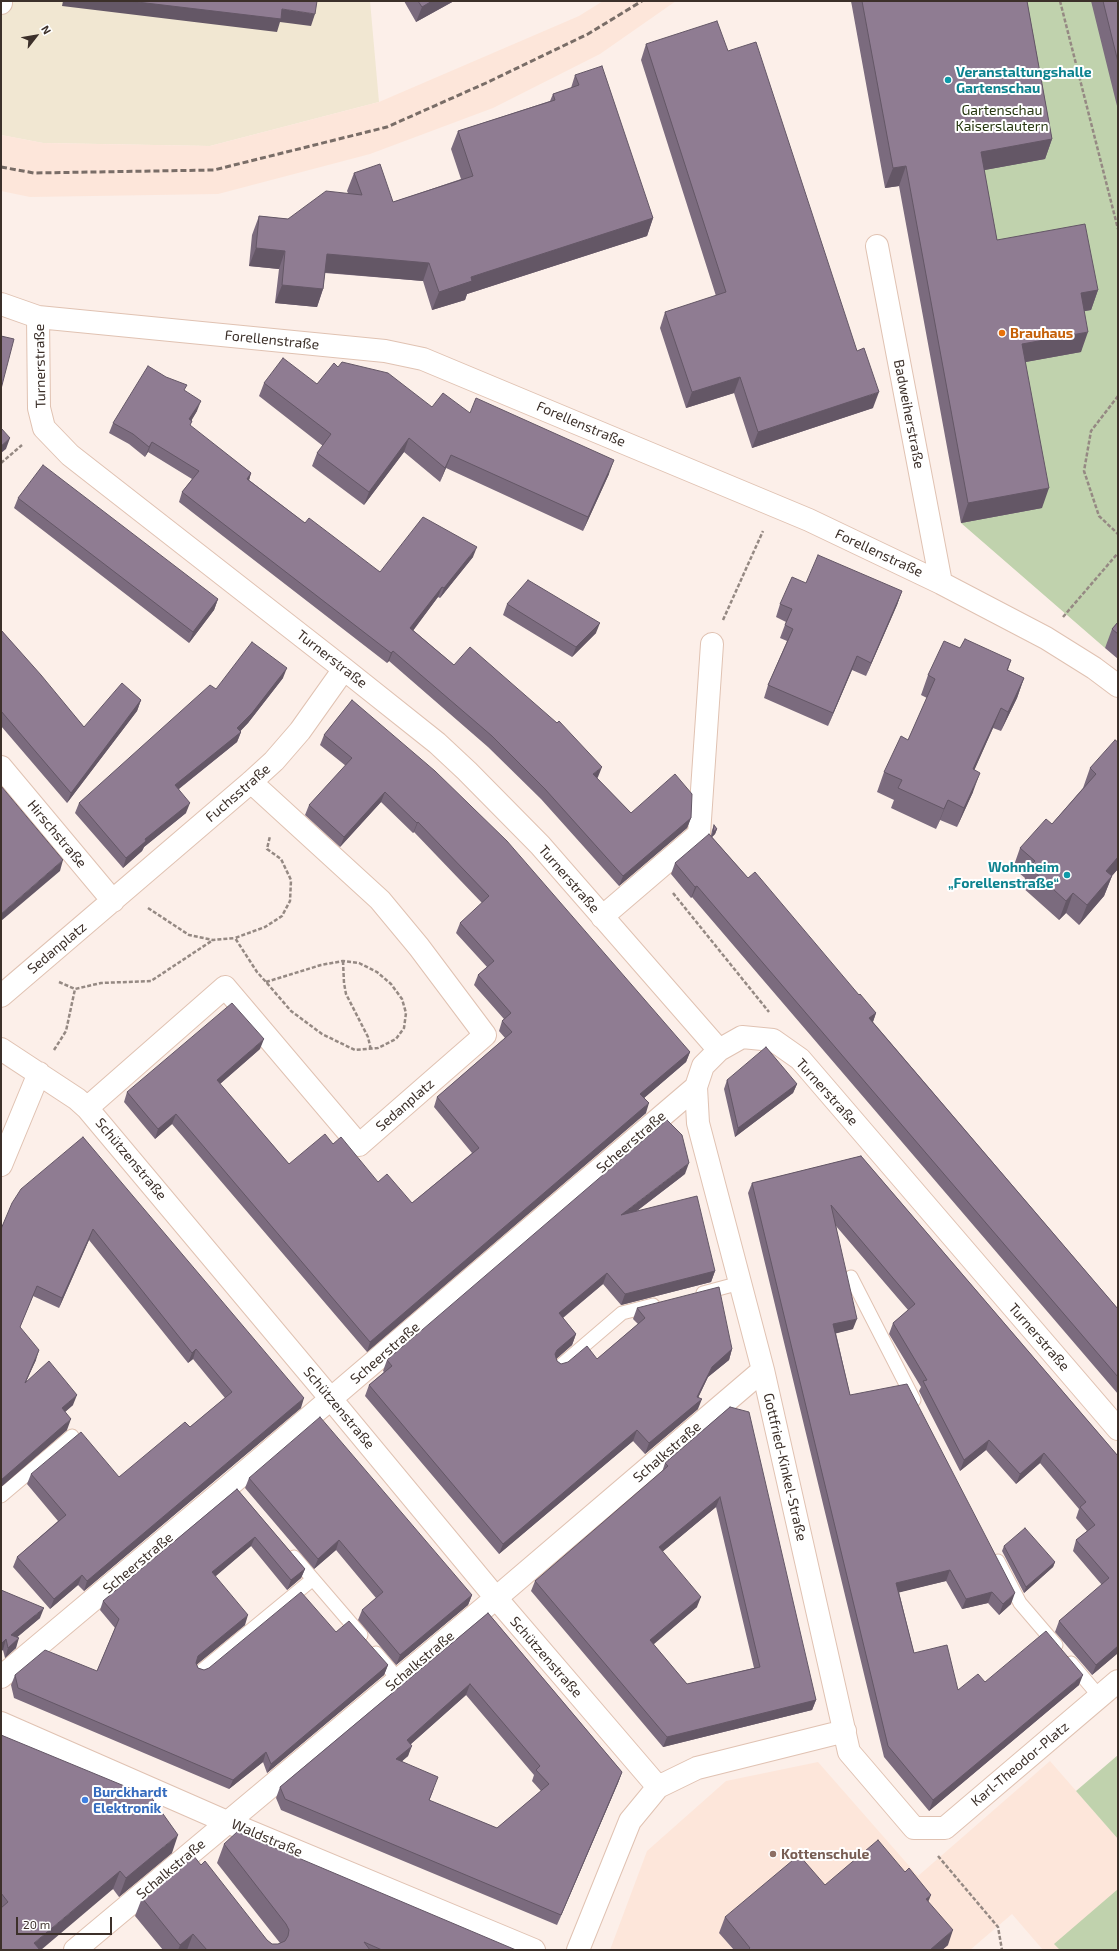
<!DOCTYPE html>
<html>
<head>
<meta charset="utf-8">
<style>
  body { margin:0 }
  #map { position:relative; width:1119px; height:1951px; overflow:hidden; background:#fcefe9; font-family:"Exo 2",sans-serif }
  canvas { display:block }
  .frame { position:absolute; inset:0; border:2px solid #3c302a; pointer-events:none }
  .north { position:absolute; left:16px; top:16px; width:40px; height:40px; -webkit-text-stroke:3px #fff; paint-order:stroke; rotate:59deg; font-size:11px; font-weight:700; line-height:16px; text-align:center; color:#3c302a }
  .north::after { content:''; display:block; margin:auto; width:14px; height:18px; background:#3c302a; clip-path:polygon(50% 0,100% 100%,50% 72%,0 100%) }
  .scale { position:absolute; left:16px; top:1917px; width:96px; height:18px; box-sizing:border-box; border:2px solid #3c302a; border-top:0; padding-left:5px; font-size:12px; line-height:14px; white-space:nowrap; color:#3c302a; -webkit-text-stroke:3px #fff; paint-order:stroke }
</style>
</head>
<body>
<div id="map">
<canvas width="1119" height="1951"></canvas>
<div class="frame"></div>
<div class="north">N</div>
<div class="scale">20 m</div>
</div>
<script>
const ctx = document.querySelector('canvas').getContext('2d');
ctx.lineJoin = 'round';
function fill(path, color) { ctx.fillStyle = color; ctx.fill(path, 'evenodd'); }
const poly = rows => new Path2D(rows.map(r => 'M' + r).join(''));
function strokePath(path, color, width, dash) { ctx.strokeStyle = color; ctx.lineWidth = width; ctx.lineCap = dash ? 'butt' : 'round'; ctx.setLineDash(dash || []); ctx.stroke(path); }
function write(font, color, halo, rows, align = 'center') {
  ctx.font = font + ' "Exo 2",sans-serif'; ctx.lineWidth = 4; ctx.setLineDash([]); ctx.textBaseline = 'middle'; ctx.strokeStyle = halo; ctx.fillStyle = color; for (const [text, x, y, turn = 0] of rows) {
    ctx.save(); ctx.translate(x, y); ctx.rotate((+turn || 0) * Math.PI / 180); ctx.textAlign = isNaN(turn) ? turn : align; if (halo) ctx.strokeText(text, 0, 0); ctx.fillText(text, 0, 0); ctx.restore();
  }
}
fill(poly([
  [1,1,370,1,379,102,210,146,43,143,1,135]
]), '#f1e7d2');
fill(poly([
  [603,1,676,1,600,54,493,108,370,154,218,194,30,197,1,191,1,135,43,143,210,146,379,102,579,16],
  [1050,1761,1118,1839,1118,1950,1043,1950,1012,1914,970,1950,610,1950,647,1851,726,1781,818,1762,918,1876]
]), '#fde6da');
fill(poly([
  [851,1,1118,1,1118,633,1105,648,961,523,909,203],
  [1118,1755,1118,1839,1076,1791],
  [1118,1889,1118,1950,1060,1950,1054,1944]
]), '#c0d2ad');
const service = poly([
  [851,1277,914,1400],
  [703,1293,740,1283],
  [559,1367,622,1313,653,1305],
  [1,1496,72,1436],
  [294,1557,361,1635],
  [998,1561,1020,1603,1056,1645],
  [376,1653,398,1679],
  [1071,1663,1099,1696],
  [200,1672,313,1579]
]);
const minor = poly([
  [1,3,1,1],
  [877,246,941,583],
  [1,304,38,317,385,351,423,359,809,520,941,583,1046,638,1094,668,1118,686],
  [38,317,39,408,44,428,70,455,344,669,437,743,467,771,540,845,719,1050,742,1037,773,1040,800,1059,1118,1429],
  [1,767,113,901],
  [602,917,699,834,712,644],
  [1,996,251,782,274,761,300,731,344,669],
  [1,1049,77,1099,87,1108,331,1399,496,1598,658,1787],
  [696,1087,698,1123,763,1370,849,1752,914,1828,945,1828,1118,1681],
  [87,1108,225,987,359,1145,485,1035,419,947,380,900,251,782],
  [1,1165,39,1073],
  [1,1677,231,1484,696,1087,703,1066,719,1050],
  [1,1723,227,1822,534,1950],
  [75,1950,496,1598,763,1370],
  [578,1950,630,1821,658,1787,697,1768,845,1731]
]);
strokePath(service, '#e0c2b2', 15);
strokePath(minor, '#e0c2b2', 24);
strokePath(poly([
  [1060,1,1118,229],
  [1118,396,1091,431,1084,471,1099,516,1118,534],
  [1,463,22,445],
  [1063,617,1118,553],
  [723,620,763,531],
  [673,893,769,1012],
  [148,908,189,935,213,940,235,938],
  [343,961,344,983,346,994,368,1037,371,1050],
  [59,982,75,989,101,983,151,981,213,940],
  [266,982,321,965,343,961,359,963,377,972,391,984,402,999,406,1013,404,1028,396,1039,378,1048,355,1050,322,1034,291,1011,266,982,257,972,235,938,265,927,282,916,290,901,291,880,281,859,267,849,270,836],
  [54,1050,66,1031,75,989],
  [938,1856,998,1927,1002,1950]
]), '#958983', 2.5, [4, 2]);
strokePath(service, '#fff', 13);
strokePath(minor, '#fff', 22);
strokePath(poly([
  [1,167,34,173,214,170,387,127,486,83,588,34,642,1]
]), '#796d67', 3, [6, 3]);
fill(poly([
  [404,1,454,1,416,22],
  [851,1,1027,1,1052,139,1045,159,984,170,997,240,1098,290,1091,310,1084,311,1081,352,1025,362,1042,508,961,523,899,186,885,188],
  [1091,1,1118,1,1118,110],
  [646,44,728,51,873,408,752,448,734,393,686,408,660,328,665,312,716,296,641,60],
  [575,75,653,218,647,236,467,294,465,300,432,310,423,281,325,273,323,289,317,307,275,303,279,269,249,266,252,235,259,216,288,219,348,193,347,191,354,173,393,202,461,179,451,149,458,131,550,101,553,94,571,88],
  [338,367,432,407,470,413,609,474,583,531,446,468,440,482,404,452,364,505,312,466,317,453,323,446,259,396,264,383,317,384],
  [185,391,197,411,191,420,190,426,251,473,249,480,305,523,380,572,473,557,440,598,438,597,413,630,454,665,598,777,597,778,631,813,691,818,687,828,619,886,541,799,488,747,389,661,387,663,179,502,182,492,192,479,148,452,145,457,129,444,109,433,113,423],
  [18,498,218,599,214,610,189,643,14,508],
  [806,583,902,591,897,605,866,676,852,670,828,726,764,698,768,685,787,641,780,638,786,622,776,617,780,604],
  [507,604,596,633,572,657,503,615],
  [1118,622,1118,659,1105,648,1112,629],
  [1,630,84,727,141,700,137,711,67,803,1,726],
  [960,648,1011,660,1008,670,1024,678,1017,698,1001,731,993,728,974,770,973,792,957,827,940,820,936,829,891,808,894,800,877,792,884,772,908,740,927,698,921,695,928,675],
  [283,678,248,723,240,731,241,732,237,742,179,789,186,813,144,847,142,851,123,868,75,813,79,803,216,689],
  [352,700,690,1052,686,1062,644,1098,646,1113,367,1352,172,1124,155,1139,124,1102,127,1092,260,1049,220,1084,289,1164,333,1144,378,1182,412,1203,472,1153,434,1107,437,1097,505,1038,499,1031,502,1021,504,1019,474,985,478,975,487,967,456,933,460,923,482,903,414,832,413,833,381,802,340,847,305,815,309,805,346,766,320,745,324,735],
  [1118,742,1118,869,1112,876,1104,896,1079,925,1066,913,1059,920,1022,887,1025,878,1013,868,1020,848,1052,824,1083,788,1090,768],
  [714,825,717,829,715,834,712,837,748,878,859,995,876,1013,873,1022,1118,1309,1118,1394,692,897,691,898,671,874,675,863,711,835,712,830],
  [727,1080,797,1084,793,1093,735,1137,724,1089],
  [83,1137,301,1408,84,1591,78,1585,50,1609,13,1567,17,1557,58,1521,27,1484,31,1474,119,1477,190,1427,225,1398,193,1359,188,1363,89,1240,59,1308,33,1296,20,1327,36,1360,26,1381,73,1405,65,1412,67,1430,1,1487,1,1229],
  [861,1156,1118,1456,1118,1653,1092,1675,1055,1632,1059,1621,1102,1585,1073,1551,1076,1540,1087,1531,1076,1518,1079,1509,1040,1463,1016,1484,986,1450,960,1471,919,1391,921,1387,889,1334,893,1323,908,1310,836,1226,853,1329,836,1333,850,1395,1011,1604,999,1615,988,1603,962,1609,946,1581,899,1592,914,1653,958,1690,985,1682,1079,1685,929,1811,884,1757,748,1193,752,1183],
  [685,1174,637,1211,715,1271,711,1282,621,1305,603,1284,563,1318,576,1334,572,1345,556,1359,557,1361,561,1364,597,1359,638,1324,633,1319,637,1308,732,1349,729,1360,708,1377,698,1398,698,1409,645,1454,633,1441,499,1554,365,1396,369,1385,384,1372,383,1371,387,1360],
  [730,1407,816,1700,812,1710,663,1747,531,1591,535,1581,662,1472,665,1463],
  [716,1507,754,1668,687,1684,653,1644,697,1607,662,1552],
  [249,1478,472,1595,468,1605,396,1665,358,1620,362,1610,376,1598,336,1550,314,1569,245,1488],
  [237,1489,305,1569,301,1578,287,1590,251,1546,215,1576,245,1625,196,1665,198,1668,204,1670,336,1632,388,1665,384,1675,267,1773,263,1762,229,1789,14,1698,11,1685,15,1675,97,1671,115,1628,100,1610,103,1601],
  [1004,1546,1055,1562,1053,1567,1024,1593,1002,1551],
  [1,1590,40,1618,17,1637,16,1648,5,1658,3,1650,1,1651],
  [488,1613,622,1772,618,1783,557,1925,281,1810,276,1798,280,1787],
  [466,1695,534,1775,532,1781,541,1791,497,1828,429,1801,434,1788,402,1761,408,1756,411,1744],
  [1,1735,172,1853,119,1897,113,1889,1,1950],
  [224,1844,516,1950,163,1950,135,1916,142,1898,201,1865,267,1940,272,1944,278,1944,280,1943,217,1863],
  [825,1885,928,1901,948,1945,942,1950,734,1950,719,1933,725,1917]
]), '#7b6b7e');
fill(poly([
  [63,1,129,1,282,9,315,14,311,26,280,22,277,32,62,6],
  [432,1,454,1,416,22,422,7],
  [1052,139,1045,159,974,172,981,152],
  [906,166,899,186,885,188,893,168],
  [653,218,647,236,467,294,465,300,432,310,439,292,471,277],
  [256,248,285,251,279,269,249,266],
  [327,254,429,263,423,281,320,272],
  [282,285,323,289,317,307,275,303],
  [1098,290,1091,310,1074,313,1081,293],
  [1088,332,1081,352,1015,364,1022,344],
  [740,377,734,393,686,408,692,392],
  [879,392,873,408,752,448,758,432],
  [201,401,197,411,186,430,189,419],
  [10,438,6,449,1,453,1,446],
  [409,438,404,452,364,505,369,492],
  [152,442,148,452,145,457,149,447],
  [451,455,446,468,440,482,445,468],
  [614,460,609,474,583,531,588,517],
  [251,473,248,484,247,479],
  [1049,488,1042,508,961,523,968,503],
  [477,547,473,557,440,598,444,588],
  [442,587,438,597,407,639,410,628],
  [902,591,897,605,866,676,871,663],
  [218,599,214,610,189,643,193,632],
  [600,623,596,633,572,657,576,647],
  [393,651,389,661,387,663,391,653],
  [857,656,852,670,828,726,833,713],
  [287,668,283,678,248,723,235,737,241,732,237,742,171,795,175,785,237,728],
  [1024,678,1017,698,1001,731,1008,712],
  [141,700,137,711,67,803,71,793],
  [1001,708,993,728,966,789,973,769],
  [602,767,598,777,590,785,593,774],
  [980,773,973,792,957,827,964,808],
  [385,792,381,802,340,847,344,837],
  [948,800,940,820,936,829,944,809],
  [190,803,186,813,144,847,142,851,123,868,126,858,145,839],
  [691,818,687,828,619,886,623,876],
  [418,822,414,832,413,833,417,823],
  [717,829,715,834,711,838,713,832],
  [1118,857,1118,869,1098,891,1106,871],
  [63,860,60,871,1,921,1,914],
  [1112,876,1104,896,1079,925,1087,905],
  [697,886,692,897,691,898,695,887],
  [1073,893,1066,913,1059,920,1066,901],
  [876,1013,872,1024,869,1018],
  [264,1039,260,1049,213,1090,217,1080],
  [690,1052,686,1062,637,1104,640,1094],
  [797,1084,793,1093,735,1137,738,1128],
  [649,1103,646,1113,367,1352,370,1342],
  [176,1114,172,1124,155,1139,158,1129],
  [689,1163,685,1174,617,1226,621,1215],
  [93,1229,89,1240,59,1308,62,1298],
  [715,1271,711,1282,621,1305,625,1294],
  [607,1273,603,1284,555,1324,559,1313],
  [857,1319,853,1329,830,1335,833,1324],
  [576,1334,572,1345,554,1361,555,1354,557,1350],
  [196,1349,193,1359,188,1363,192,1353],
  [732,1349,729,1360,708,1377,695,1404,702,1399,698,1409,645,1454,649,1443,697,1397,712,1367],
  [39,1350,36,1360,21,1393,25,1383],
  [77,1395,73,1405,58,1418,62,1408],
  [304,1398,301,1408,84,1591,87,1581],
  [71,1419,67,1430,1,1487,1,1480],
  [637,1430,633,1441,499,1554,503,1544],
  [989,1440,986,1450,960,1471,964,1460],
  [1044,1453,1040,1463,1016,1484,1020,1474],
  [720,1497,716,1507,655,1558,659,1547],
  [255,1537,251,1546,209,1582,212,1572],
  [339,1540,336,1550,314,1569,318,1559],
  [1055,1562,1053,1567,1024,1593,1026,1587],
  [305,1569,301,1578,287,1590,291,1580],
  [950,1570,946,1581,893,1594,896,1583],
  [82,1575,78,1585,50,1609,54,1599],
  [992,1592,988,1603,962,1609,966,1599],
  [1015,1593,1011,1604,999,1615,1003,1604],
  [472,1595,468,1605,396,1665,400,1655],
  [701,1597,697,1607,646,1651,650,1640],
  [44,1608,40,1618,8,1645,11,1635],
  [248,1615,245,1625,195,1666,198,1656],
  [19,1638,16,1648,5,1658,8,1648],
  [6,1639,3,1650,1,1651,1,1644],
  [1118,1646,1118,1653,1092,1675,1096,1665],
  [388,1665,384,1675,267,1773,271,1764],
  [1083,1675,1079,1685,929,1811,933,1800],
  [470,1684,466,1695,403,1751,407,1740],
  [816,1700,812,1710,663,1747,667,1737],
  [412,1746,408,1756,392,1770,396,1759],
  [266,1752,263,1762,229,1789,233,1780],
  [622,1772,618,1783,557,1925,561,1915],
  [178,1835,172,1853,119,1897,126,1878],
  [120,1871,113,1889,41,1950,32,1950,34,1943],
  [931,1895,925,1910,926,1899],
  [953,1930,948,1945,942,1950,930,1950],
  [193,1934,187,1950,178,1950,180,1945]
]), '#645766');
const building = poly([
  [129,1,317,1,315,14,282,9,281,19,129,1],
  [418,1,432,1,422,7,418,1],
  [862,1,1027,1,1052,139,981,152,997,240,1085,224,1098,290,1081,293,1088,332,1022,344,1049,488,968,503,906,166,893,168,862,1],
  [1103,1,1118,1,1118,62,1103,1],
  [717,21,728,51,756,42,857,351,864,348,879,392,758,432,740,377,692,392,665,312,726,292,646,44,717,21],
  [602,66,653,218,471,277,472,281,439,292,429,263,327,254,323,289,282,285,285,251,256,248,259,216,288,219,326,191,362,195,354,173,380,164,393,202,473,176,458,131,555,100,553,94,579,85,575,75,602,66],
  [1,336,14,339,1,389,1,336],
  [283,358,317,384,334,363,338,367,342,362,388,373,432,407,443,393,470,413,476,398,614,460,588,517,451,455,445,468,409,438,369,492,317,453,331,434,264,383,283,358],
  [148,366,166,377,187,385,184,390,201,401,189,419,192,421,190,425,251,473,247,479,305,523,309,518,380,572,423,517,477,547,444,588,442,587,410,628,454,665,470,647,557,723,559,721,602,767,593,774,631,813,675,774,692,794,691,818,623,876,545,789,492,736,393,651,391,653,182,492,199,471,152,442,149,447,133,434,113,423,148,366],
  [1,428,10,438,1,446,1,428],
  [43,465,218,599,193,632,18,498,43,465],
  [818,555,902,591,871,663,857,656,833,713,768,685,793,629,785,625,792,609,780,604,792,577,806,583,818,555],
  [528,580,600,623,576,647,507,604,528,580],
  [1118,622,1118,634,1112,629,1118,622],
  [1,630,41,675,84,727,122,683,141,700,71,793,1,711,1,630],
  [965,639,1011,660,1007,670,1024,678,1008,712,1001,708,973,769,980,773,964,808,948,800,944,809,898,788,902,780,884,772,901,736,908,740,935,679,928,675,944,641,960,648,965,639],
  [252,642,287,668,252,713,237,728,241,732,175,785,190,803,145,839,146,841,126,858,79,803,210,685,216,689,252,642],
  [352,700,435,771,507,841,690,1052,640,1094,649,1103,370,1342,176,1114,158,1129,127,1092,232,1003,264,1039,217,1080,289,1164,325,1134,333,1144,341,1137,378,1182,387,1174,412,1203,479,1148,437,1097,512,1032,502,1021,511,1013,478,975,494,961,460,923,489,896,418,822,417,823,385,792,344,837,309,805,352,758,324,735,352,700],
  [1115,740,1118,742,1118,857,1106,871,1112,876,1087,905,1073,893,1066,901,1029,867,1035,861,1020,848,1046,819,1052,824,1096,774,1090,768,1115,740],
  [1,786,63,860,1,914,1,786],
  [714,825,717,829,713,832,714,825],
  [709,834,748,878,755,872,859,995,860,994,876,1013,869,1018,1118,1309,1118,1377,697,886,695,887,675,863,709,834],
  [766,1047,797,1084,738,1128,727,1080,766,1047],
  [667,1120,682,1135,689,1163,621,1215,697,1196,715,1271,625,1294,607,1273,559,1313,576,1334,557,1350,555,1354,557,1361,561,1364,568,1362,587,1346,597,1359,645,1318,637,1308,719,1287,732,1349,712,1367,697,1397,702,1399,649,1443,637,1430,503,1544,369,1385,392,1366,387,1360,667,1120],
  [83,1137,304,1398,87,1581,82,1575,54,1599,17,1557,66,1515,31,1474,81,1432,119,1477,185,1422,190,1427,232,1392,196,1349,192,1353,93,1229,62,1298,37,1286,20,1327,39,1350,25,1383,49,1361,77,1395,62,1408,71,1419,1,1480,1,1229,12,1203,21,1189,83,1137],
  [861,1156,1118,1456,1118,1646,1096,1665,1059,1621,1109,1578,1076,1540,1095,1525,1080,1507,1086,1502,1044,1453,1020,1474,989,1440,964,1460,923,1381,927,1380,893,1323,915,1304,831,1205,857,1319,833,1324,850,1395,907,1384,1015,1593,1003,1604,992,1592,966,1599,950,1570,896,1583,914,1653,947,1645,958,1690,978,1674,985,1682,1046,1631,1083,1675,933,1800,888,1746,752,1183,861,1156],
  [730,1407,749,1412,816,1700,667,1737,535,1581,668,1466,665,1463,730,1407],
  [720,1497,760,1667,687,1684,650,1640,701,1597,659,1547,720,1497],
  [320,1417,472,1595,400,1655,362,1610,383,1592,339,1540,318,1559,249,1478,320,1417],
  [237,1489,305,1569,291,1580,255,1537,212,1572,248,1615,198,1656,196,1663,198,1668,204,1670,209,1668,301,1592,336,1632,349,1621,388,1665,271,1764,266,1752,233,1780,18,1688,15,1675,45,1650,97,1671,119,1619,103,1601,237,1489],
  [1025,1528,1055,1562,1026,1587,1004,1546,1025,1528],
  [1,1590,44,1608,11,1635,19,1638,8,1648,6,1639,1,1644,1,1590],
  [488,1613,622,1772,561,1915,285,1799,280,1787,488,1613],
  [470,1684,540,1766,536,1770,549,1784,497,1828,429,1800,438,1777,396,1759,412,1746,407,1740,470,1684],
  [1,1735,151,1797,178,1835,126,1878,120,1871,34,1943,40,1950,1,1950,1,1908,8,1902,1,1893,1,1735],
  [237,1832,516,1950,382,1950,364,1942,370,1950,207,1950,193,1934,180,1945,142,1898,193,1855,201,1865,205,1861,267,1940,272,1944,278,1944,285,1941,288,1936,289,1930,286,1924,224,1844,237,1832],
  [878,1840,905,1872,909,1868,931,1895,926,1899,953,1930,930,1950,748,1950,750,1948,725,1917,799,1855,825,1885,878,1840]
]);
fill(building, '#8f7c92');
strokePath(building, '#645766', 1);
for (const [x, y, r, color] of [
  [948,80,4,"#0f9aa8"],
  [1002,333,4,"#e8710a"],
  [1067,875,4,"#0f9aa8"],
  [85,1800,4,"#3f7fe0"],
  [773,1854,4,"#8d6e63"]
]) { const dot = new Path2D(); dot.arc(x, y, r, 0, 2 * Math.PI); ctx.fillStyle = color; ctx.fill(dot); strokePath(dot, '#fff', 1.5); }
write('bold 14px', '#0d838f', '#fff', [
  ["Veranstaltungshalle",956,72],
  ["Gartenschau",956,88],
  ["Wohnheim",1059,867,"right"],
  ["„Forellenstraße“",1059,883,"right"]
], 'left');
write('14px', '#283811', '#fff', [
  ["Gartenschau",1002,110],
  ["Kaiserslautern",1002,126]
]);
write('bold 14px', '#c56008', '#fff', [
  ["Brauhaus",1010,333]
], 'left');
write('14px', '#3c302a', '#fff', [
  ["Forellenstraße",272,340,6],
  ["Turnerstraße",40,366,-91],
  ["Badweiherstraße",909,414,79],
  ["Forellenstraße",581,424,23],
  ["Forellenstraße",879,553,25],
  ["Turnerstraße",332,659,38],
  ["Fuchsstraße",238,793,-41],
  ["Hirschstraße",57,834,50],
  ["Turnerstraße",569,879,49],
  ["Sedanplatz",57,948,-40],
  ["Turnerstraße",827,1092,48],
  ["Sedanplatz",405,1105,-41],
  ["Scheerstraße",631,1142,-41],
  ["Schützenstraße",131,1159,50],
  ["Turnerstraße",1039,1337,49],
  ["Scheerstraße",385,1353,-41],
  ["Schützenstraße",339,1408,50],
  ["Schalkstraße",667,1452,-41],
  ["Gottfried-Kinkel-Straße",785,1467,77],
  ["Scheerstraße",138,1563,-40],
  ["Schützenstraße",546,1657,49],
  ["Schalkstraße",420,1661,-40],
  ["Karl-Theodor-Platz",1020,1764,-40],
  ["Waldstraße",267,1838,23],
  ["Schalkstraße",171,1869,-40]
]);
write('bold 14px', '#366cbe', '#fff', [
  ["Burckhardt",93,1792],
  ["Elektronik",93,1808]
], 'left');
write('bold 14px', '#785e54', '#fff', [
  ["Kottenschule",781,1854]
], 'left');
</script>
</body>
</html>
